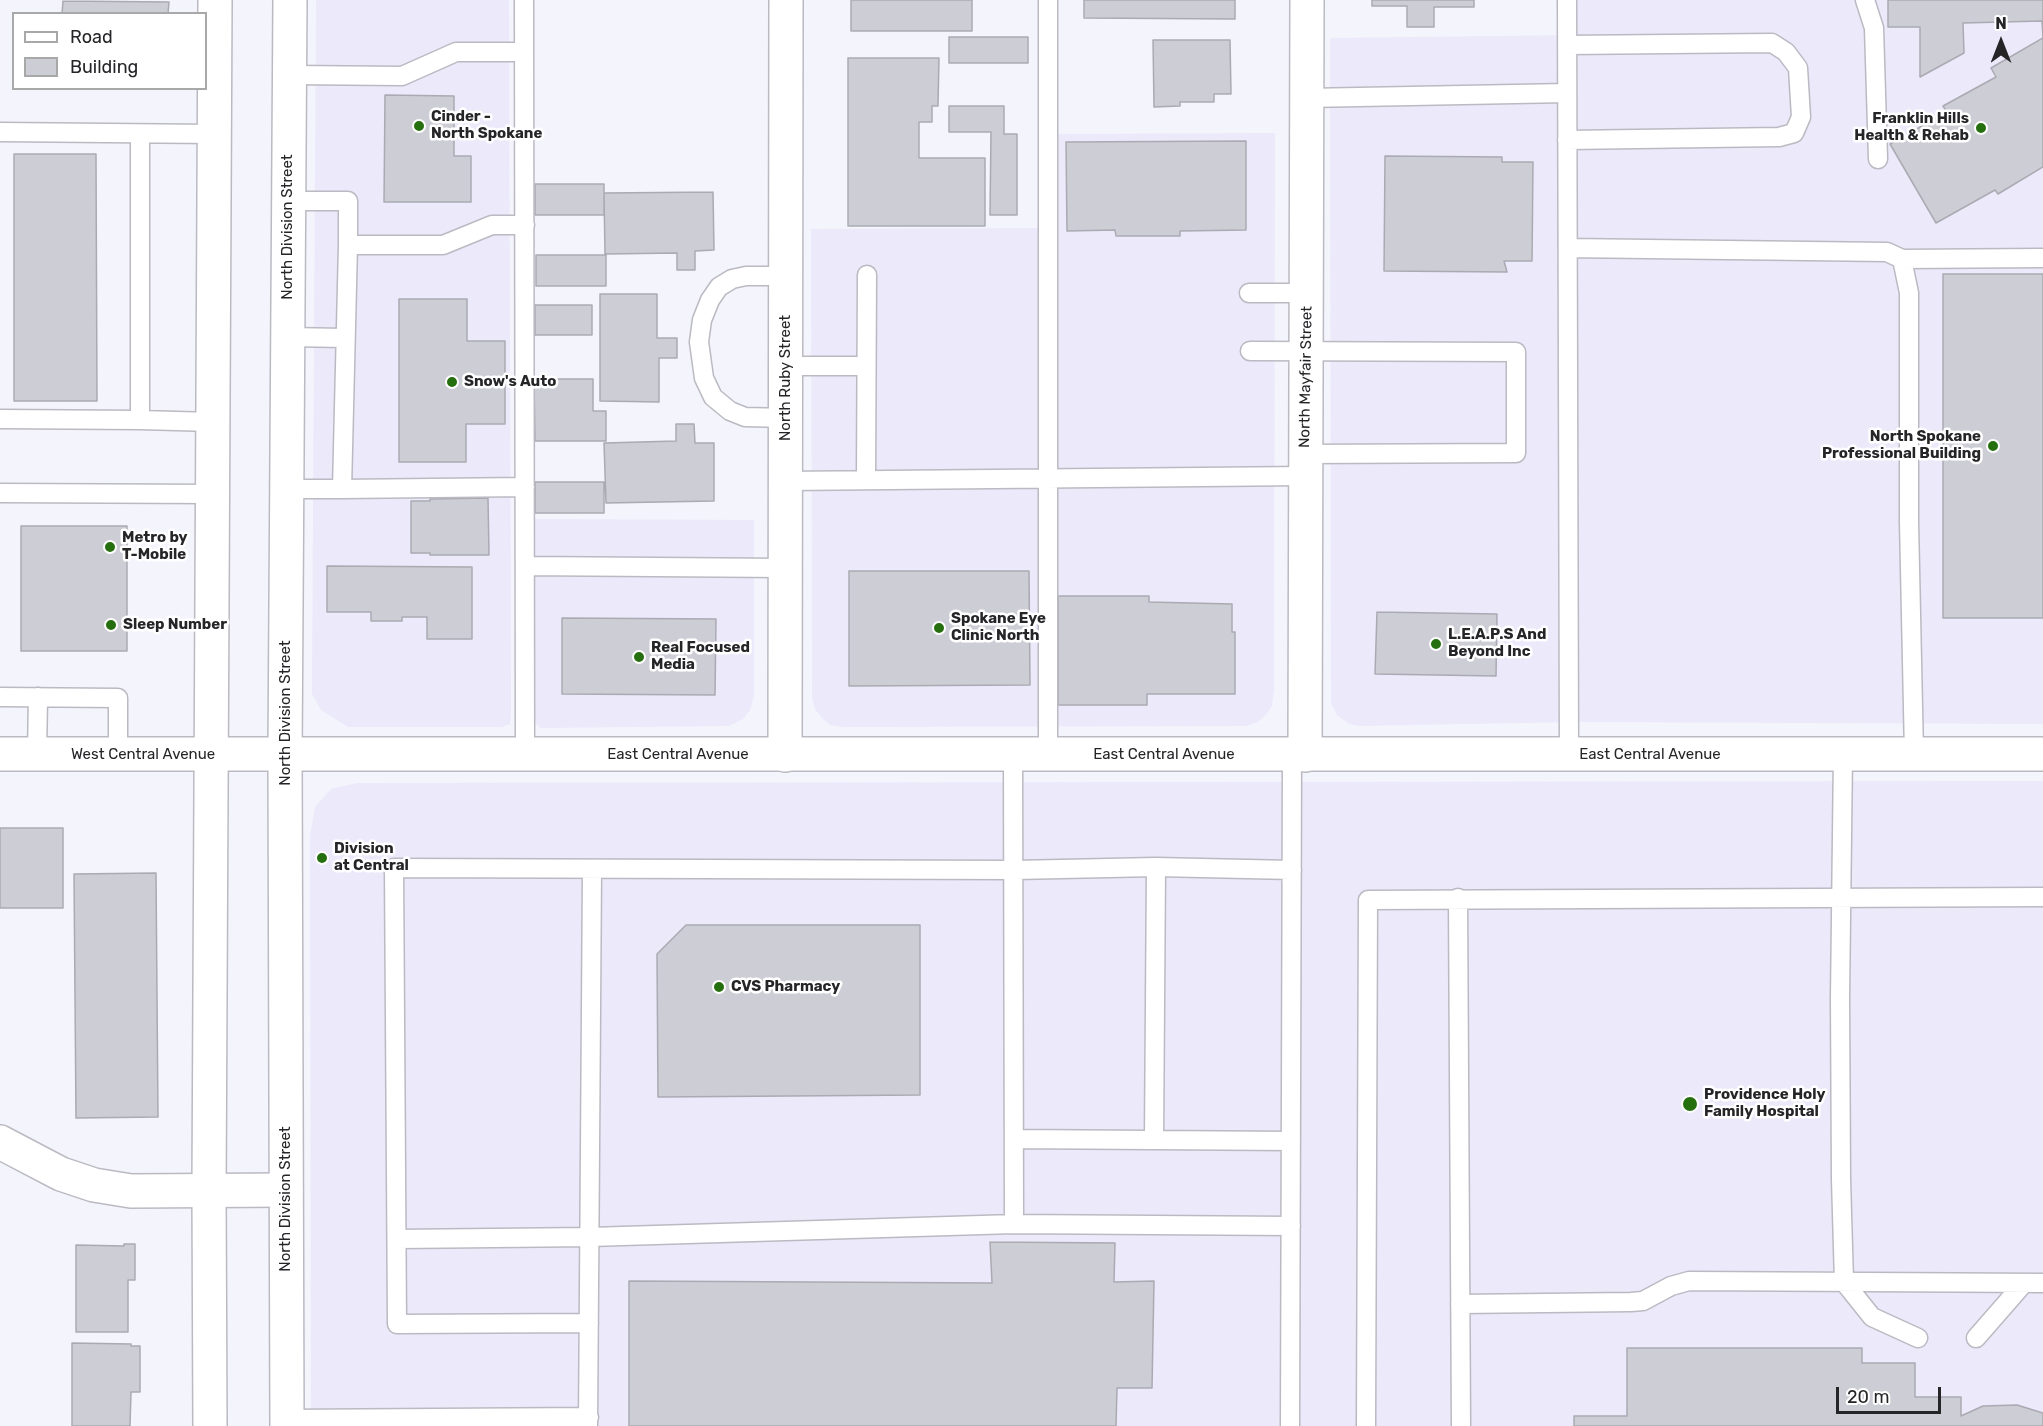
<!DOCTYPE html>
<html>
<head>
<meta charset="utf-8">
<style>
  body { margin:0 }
  #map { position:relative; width:2043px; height:1426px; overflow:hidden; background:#f4f4fc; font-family:Rubik,sans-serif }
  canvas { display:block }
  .legend { position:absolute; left:12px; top:12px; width:195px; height:78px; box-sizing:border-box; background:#fff; border:2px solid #a8a8a9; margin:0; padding:8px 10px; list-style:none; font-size:18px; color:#252528 }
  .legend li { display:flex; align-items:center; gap:12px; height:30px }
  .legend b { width:30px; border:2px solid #a8a8a9 }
  .north { position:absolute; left:1971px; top:12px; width:60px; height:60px; -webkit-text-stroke:4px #fff; paint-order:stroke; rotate:0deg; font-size:16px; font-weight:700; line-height:24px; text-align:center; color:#252528 }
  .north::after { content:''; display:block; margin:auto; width:21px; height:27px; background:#252528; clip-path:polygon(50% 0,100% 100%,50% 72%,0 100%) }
  .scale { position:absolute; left:1836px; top:1387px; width:105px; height:27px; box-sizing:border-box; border:3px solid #252528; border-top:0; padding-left:8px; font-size:18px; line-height:21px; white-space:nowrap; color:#252528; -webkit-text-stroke:4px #fff; paint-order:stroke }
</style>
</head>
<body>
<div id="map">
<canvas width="2043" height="1426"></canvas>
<ul class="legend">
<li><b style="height:8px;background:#fff"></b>Road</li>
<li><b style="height:16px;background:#cdcdd5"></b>Building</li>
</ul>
<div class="north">N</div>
<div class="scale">20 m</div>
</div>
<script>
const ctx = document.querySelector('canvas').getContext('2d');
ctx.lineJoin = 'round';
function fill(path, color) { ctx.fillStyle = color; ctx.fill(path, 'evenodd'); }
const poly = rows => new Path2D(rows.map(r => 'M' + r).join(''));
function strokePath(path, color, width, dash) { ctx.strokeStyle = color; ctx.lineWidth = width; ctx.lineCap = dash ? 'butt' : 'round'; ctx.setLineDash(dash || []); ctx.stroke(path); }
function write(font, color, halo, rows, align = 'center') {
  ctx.font = font + ' Rubik,sans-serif'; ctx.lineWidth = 5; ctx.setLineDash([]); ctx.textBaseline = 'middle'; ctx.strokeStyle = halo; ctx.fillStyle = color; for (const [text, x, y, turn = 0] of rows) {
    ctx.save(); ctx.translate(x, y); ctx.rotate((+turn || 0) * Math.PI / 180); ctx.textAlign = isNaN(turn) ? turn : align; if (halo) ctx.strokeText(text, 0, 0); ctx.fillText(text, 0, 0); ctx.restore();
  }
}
fill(poly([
  [316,0,509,0,511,709,510,724,502,727,348,727,321,710,312,694],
  [1576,0,2043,0,2043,724,1576,722,1359,726,1349,724,1337,715,1331,703,1330,38,1576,35],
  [1275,133,1274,690,1272,706,1266,715,1258,722,1247,726,842,727,830,725,821,717,815,709,812,698,811,229,1053,228,1052,134],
  [533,519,754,520,754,696,750,710,743,719,729,726,540,728,534,721,533,712],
  [2043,781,2043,1426,311,1426,310,836,315,807,331,789,357,783]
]), '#ebe9fa');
const building = poly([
  [851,0,972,0,972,31,851,31,851,0],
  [1084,0,1235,0,1235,19,1084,18,1084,0],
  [1372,0,1474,0,1474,7,1434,7,1434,27,1407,27,1407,6,1372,6,1372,0],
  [1888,0,2043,0,2043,167,1998,194,1995,190,1936,223,1890,144,1947,112,1943,106,1996,77,1991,68,2043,38,2042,21,1963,23,1964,53,1920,77,1920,27,1888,27,1888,0],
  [63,1,169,2,168,14,62,14,63,1],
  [949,37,1028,37,1028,63,949,63,949,37],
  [1153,40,1230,40,1231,94,1214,94,1214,102,1180,102,1180,106,1154,107,1153,40],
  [848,58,939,58,938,106,932,106,932,122,919,122,919,158,985,158,985,226,848,226,848,58],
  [385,95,454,96,454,156,471,156,471,202,384,202,385,95],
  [949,106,1004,106,1004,134,1017,134,1017,215,990,215,991,132,949,132,949,106],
  [1246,141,1246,230,1180,231,1180,236,1116,236,1115,230,1067,231,1066,142,1246,141],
  [14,154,96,154,97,401,14,401,14,154],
  [1385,156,1502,157,1502,162,1533,162,1532,261,1504,261,1507,272,1384,271,1385,156],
  [535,184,604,184,604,215,535,215,535,184],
  [713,192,714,250,695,251,695,270,677,270,677,253,605,254,604,193,713,192],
  [536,255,606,255,606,286,536,286,536,255],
  [1943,274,2043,274,2043,618,1943,618,1943,274],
  [600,294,657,294,657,338,677,338,677,358,659,358,659,402,600,401,600,294],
  [399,299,467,299,467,341,505,341,505,424,466,424,466,462,399,462,399,299],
  [535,305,592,305,592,335,535,335,535,305],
  [534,379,593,379,593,411,606,411,606,441,535,441,534,379],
  [676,424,694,424,695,443,714,443,714,501,606,503,604,443,676,441,676,424],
  [535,482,604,482,604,513,535,513,535,482],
  [488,498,489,555,430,555,430,553,411,553,411,501,430,501,430,499,488,498],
  [21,526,127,526,127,651,21,651,21,526],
  [327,566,472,567,472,639,427,639,427,617,402,617,402,621,371,621,371,612,327,612,327,566],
  [849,571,1029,571,1030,685,849,686,849,571],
  [1058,596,1149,596,1149,602,1232,604,1232,632,1235,632,1235,694,1147,694,1147,705,1058,705,1058,596],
  [1377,612,1497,614,1496,676,1375,674,1377,612],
  [562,618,716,619,715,695,562,694,562,618],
  [0,828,63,828,63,908,0,908,0,828],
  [156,873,158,1117,76,1118,74,874,156,873],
  [686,925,920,925,920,1095,658,1097,657,954,686,925],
  [990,1242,1115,1243,1114,1282,1154,1281,1152,1388,1117,1388,1116,1426,629,1426,629,1281,992,1283,990,1242],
  [124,1244,135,1244,135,1280,128,1280,128,1332,76,1332,76,1245,124,1246,124,1244],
  [72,1343,131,1344,131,1346,140,1346,140,1392,131,1392,130,1426,72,1426,72,1343],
  [1627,1348,1862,1348,1862,1363,1915,1363,1915,1397,1961,1397,1961,1416,1983,1406,2017,1405,2043,1413,2043,1426,1574,1426,1574,1416,1627,1416,1627,1348]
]);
fill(building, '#cdcdd5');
strokePath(building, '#abaab2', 1.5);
const lane = poly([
  [524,0,525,755],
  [1567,0,1569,755],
  [1865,0,1874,28,1878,159],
  [1567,45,1772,43,1786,52,1798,68,1801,117,1794,133,1779,137,1567,140],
  [290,75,402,76,456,52,524,52],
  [1307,98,1567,93],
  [0,132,214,134],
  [288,201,348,201,348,245,443,245,492,225,525,225],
  [348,245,342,489,525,487],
  [1568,248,1887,252,1902,259,1909,293,1909,522,1914,754],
  [1902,259,2043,258],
  [786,276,746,276,732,279,719,287,710,300,702,320,699,342,704,378,713,397,730,411,745,417,786,418],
  [1249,293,1307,293],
  [288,337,345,338],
  [1250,351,1516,352,1516,453,1305,454],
  [786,366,866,366],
  [0,419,140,420,140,134],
  [140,420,213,422],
  [866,480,867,275],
  [786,481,1305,476],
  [287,489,342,489],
  [0,493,213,494],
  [525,566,785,568],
  [0,697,118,698,118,756],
  [1843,754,1840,998,1841,1179,1844,1282,1872,1317,1918,1338],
  [37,755,38,697],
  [1013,755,1014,1224],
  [1048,755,1048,0],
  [1458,898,1461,1426],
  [1014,1139,1291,1141],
  [1154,1140,1156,867],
  [397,1239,590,1237,1014,1224,1291,1226],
  [1460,1304,1631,1302,1643,1301,1671,1286,1689,1281,2043,1283],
  [589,1323,397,1324,394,868,1014,870,1156,867,1292,870],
  [1976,1338,2024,1283],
  [287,1419,589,1417],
  [588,1426,592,870],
  [1290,1426,1292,755],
  [1366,1426,1368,900,2043,897]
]);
const street = poly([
  [785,755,786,0],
  [1305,755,1307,0],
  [0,1142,61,1174,94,1185,131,1191,286,1190]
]);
const secondary = poly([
  [0,754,2043,754]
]);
const primary = poly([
  [210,1426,209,1190,215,0],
  [287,1426,285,755,290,0]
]);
strokePath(lane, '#bbbac2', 21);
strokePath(street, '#bbbac2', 36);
strokePath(secondary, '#bbbac2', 36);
strokePath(primary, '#bbbac2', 36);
strokePath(lane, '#fff', 18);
strokePath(street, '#fff', 33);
strokePath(secondary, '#fff', 33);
strokePath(primary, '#fff', 33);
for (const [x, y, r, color] of [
  [419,126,6,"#266f0f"],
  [1981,128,6,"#266f0f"],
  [452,382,6,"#266f0f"],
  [1993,446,6,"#266f0f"],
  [110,547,6,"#266f0f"],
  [111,625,6,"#266f0f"],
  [939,628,6,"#266f0f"],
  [1436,644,6,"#266f0f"],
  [639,657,6,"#266f0f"],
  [322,858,6,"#266f0f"],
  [719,987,6,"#266f0f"],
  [1690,1104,8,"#266f0f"]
]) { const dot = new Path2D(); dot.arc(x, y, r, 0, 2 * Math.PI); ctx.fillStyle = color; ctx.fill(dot); strokePath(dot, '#fff', 2); }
write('bold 15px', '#252528', '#fff', [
  ["Cinder -",431,117],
  ["North Spokane",431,134],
  ["Franklin Hills",1969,119,"right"],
  ["Health & Rehab",1969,136,"right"],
  ["Snow's Auto",464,382],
  ["North Spokane",1981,437,"right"],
  ["Professional Building",1981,454,"right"],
  ["Metro by",122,538],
  ["T-Mobile",122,555],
  ["Spokane Eye",951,619],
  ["Clinic North",951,636],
  ["Sleep Number",123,625],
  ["L.E.A.P.S And",1448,635],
  ["Beyond Inc",1448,652],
  ["Real Focused",651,648],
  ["Media",651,665],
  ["Division",334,849],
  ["at Central",334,866],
  ["CVS Pharmacy",731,987],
  ["Providence Holy",1704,1095],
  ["Family Hospital",1704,1112]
], 'left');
write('15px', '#252528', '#fff', [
  ["North Division Street",288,227,-90],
  ["North Mayfair Street",1306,377,-89],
  ["North Ruby Street",786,378,-90],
  ["North Division Street",286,713,-90],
  ["West Central Avenue",143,755],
  ["East Central Avenue",678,755],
  ["East Central Avenue",1164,755],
  ["East Central Avenue",1650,755],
  ["North Division Street",286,1199,-90]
]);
</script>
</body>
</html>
